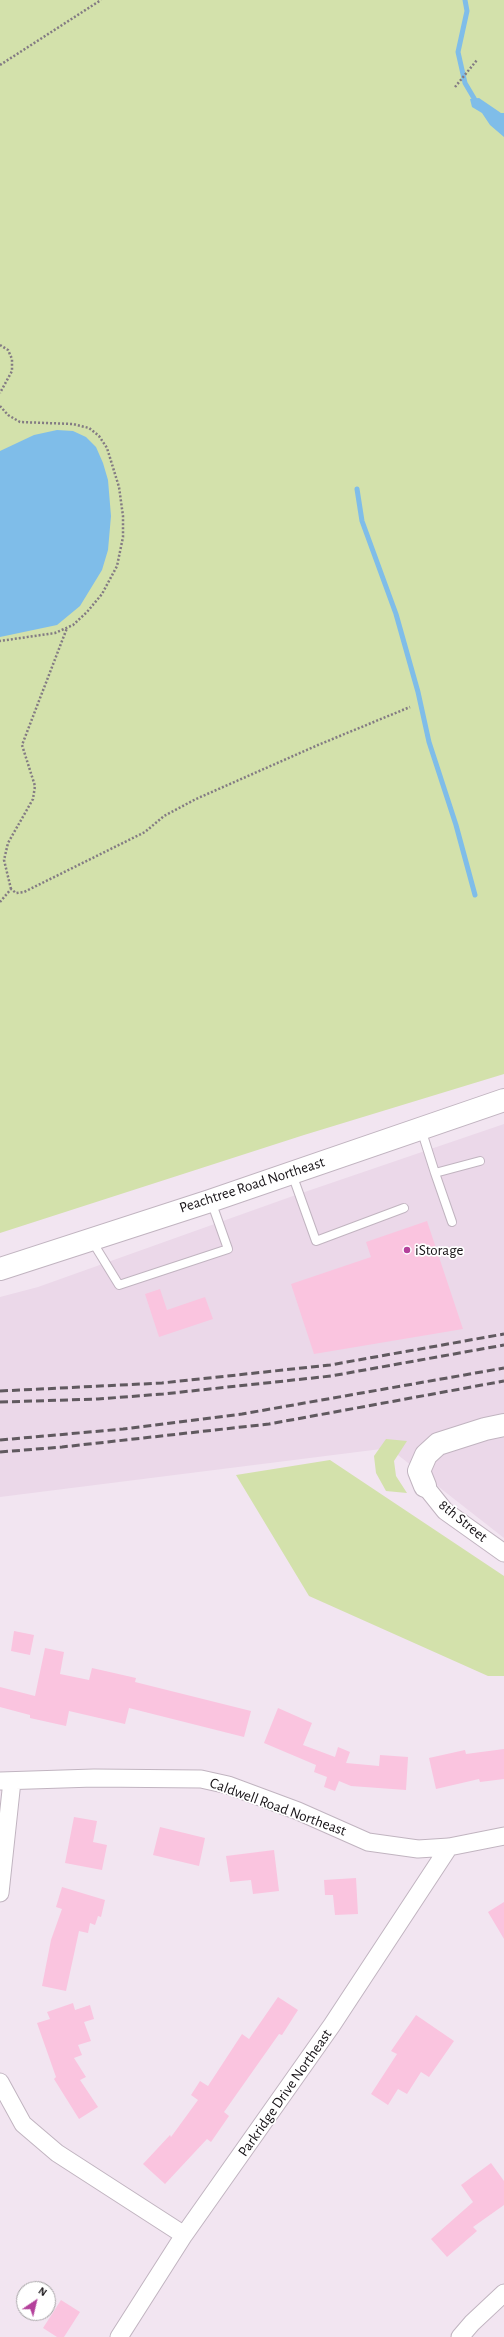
<!DOCTYPE html>
<html>
<head>
<meta charset="utf-8">
<style>
  body { margin:0 }
  #map { position:relative; width:504px; height:2337px; overflow:hidden; background:#f2e5f1; font-family:"Alegreya Sans",sans-serif }
  canvas { display:block }
  .north { position:absolute; left:16px; top:2281px; width:40px; height:40px; box-sizing:border-box; background:#fff; border:1px solid #a2a0a2; border-radius:50%; rotate:35deg; font-size:11px; font-weight:700; line-height:16px; text-align:center; color:#161216 }
  .north::after { content:''; display:block; margin:auto; width:14px; height:18px; background:#b4419b; clip-path:polygon(50% 0,100% 100%,50% 72%,0 100%) }
</style>
</head>
<body>
<div id="map">
<canvas width="504" height="2337"></canvas>
<div class="north">N</div>
</div>
<script>
const ctx = document.querySelector('canvas').getContext('2d');
ctx.lineJoin = 'round';
function fill(path, color) { ctx.fillStyle = color; ctx.fill(path, 'evenodd'); }
const poly = rows => new Path2D(rows.map(r => 'M' + r).join(''));
function strokePath(path, color, width, dash) { ctx.strokeStyle = color; ctx.lineWidth = width; ctx.lineCap = dash ? 'butt' : 'round'; ctx.setLineDash(dash || []); ctx.stroke(path); }
function write(font, color, halo, rows, align = 'center') {
  ctx.font = font + ' "Alegreya Sans",sans-serif'; ctx.lineWidth = 3.5; ctx.setLineDash([]); ctx.textBaseline = 'middle'; ctx.strokeStyle = halo; ctx.fillStyle = color; for (const [text, x, y, turn = 0] of rows) {
    ctx.save(); ctx.translate(x, y); ctx.rotate((+turn || 0) * Math.PI / 180); ctx.textAlign = isNaN(turn) ? turn : align; if (halo) ctx.strokeText(text, 0, 0); ctx.fillText(text, 0, 0); ctx.restore();
  }
}
fill(poly([
  [504,1124,504,1538,389,1448,0,1497,0,1297,38,1287,293,1196]
]), '#ebd8e9');
fill(poly([
  [0,0,504,0,504,1074,304,1135,0,1233],
  [386,1439,407,1441,394,1461,396,1476,407,1493,386,1491,376,1473,374,1456],
  [330,1460,504,1576,504,1676,488,1676,309,1596,236,1475]
]), '#d3e1ab');
fill(poly([
  [479,98,501,113,504,113,504,137,490,125,482,113,472,107,470,99],
  [57,430,73,431,86,437,96,447,103,463,108,480,111,516,108,550,102,570,80,606,57,625,0,637,0,451,34,435]
]), '#7fbde9');
strokePath(poly([
  [465,0,467,11,458,52,465,83,478,105],
  [357,489,362,521,396,614,418,692,429,742,456,825,475,895]
]), '#7fbde9', 5);
fill(poly([
  [427,1221,463,1329,314,1354,291,1284,371,1257,366,1242],
  [160,1289,167,1310,205,1297,213,1319,159,1337,145,1294],
  [14,1631,34,1635,30,1655,11,1651],
  [45,1648,64,1652,60,1674,89,1680,92,1668,136,1678,135,1682,251,1711,244,1737,129,1708,125,1724,69,1711,66,1726,30,1718,30,1715,0,1707,0,1687,35,1696],
  [278,1708,312,1723,303,1745,335,1757,338,1747,350,1752,346,1763,379,1766,380,1755,408,1757,406,1790,351,1786,339,1781,335,1791,324,1787,327,1777,314,1772,316,1765,264,1743],
  [504,1749,504,1779,480,1782,479,1779,436,1789,429,1758,465,1750,466,1754],
  [74,1817,97,1821,93,1842,107,1845,102,1870,65,1863],
  [160,1827,205,1838,199,1866,153,1855],
  [274,1850,279,1891,253,1894,251,1880,230,1882,226,1856],
  [356,1878,358,1914,335,1915,333,1895,325,1895,324,1880],
  [62,1887,105,1900,101,1917,98,1916,95,1925,90,1923,88,1933,79,1931,66,1991,42,1986,51,1940,62,1909,56,1907],
  [504,1902,504,1939,488,1912],
  [278,1997,298,2010,282,2035,279,2034,224,2112,229,2116,211,2142,207,2139,165,2184,143,2164,170,2135,171,2137,198,2100,191,2095,200,2081,208,2086,242,2034,249,2039],
  [73,2003,75,2010,90,2005,94,2019,84,2022,91,2041,78,2045,82,2055,74,2058,86,2077,80,2080,98,2107,79,2119,54,2079,56,2077,37,2023,50,2019,47,2012],
  [416,2015,454,2041,429,2077,421,2072,407,2094,398,2089,388,2105,371,2094,397,2054,391,2051],
  [491,2163,504,2181,504,2205,473,2227,477,2231,447,2257,431,2239,473,2202,461,2185],
  [61,2300,80,2312,64,2337,57,2337,43,2328]
]), '#fac4df');
const lane = poly([
  [421,1129,435,1173,480,1161],
  [435,1173,452,1222],
  [292,1174,316,1241,404,1208],
  [92,1241,119,1285,228,1249,211,1201]
]);
const street = poly([
  [425,1486,445,1511,504,1553],
  [0,1781,94,1778,201,1779,228,1785,298,1811,368,1842,418,1849,449,1847,504,1836],
  [0,1893,12,1781],
  [0,2082,23,2124,57,2153,184,2235],
  [119,2337,184,2235,332,2025,449,1847],
  [460,2337,472,2323,504,2293]
]);
const secondary = poly([
  [425,1486,419,1471,426,1455,438,1444,485,1429,504,1425]
]);
const highway = poly([
  [0,1269,210,1201,504,1100]
]);
strokePath(lane, '#c1b4c0', 10);
strokePath(street, '#c1b4c0', 19);
strokePath(secondary, '#c1b4c0', 24);
strokePath(highway, '#c1b4c0', 24);
strokePath(poly([
  [0,65,101,0],
  [455,87,477,60],
  [0,345,8,350,12,359,12,371,0,393],
  [0,406,8,415,20,422,73,424,89,428,99,436,107,448,119,487,123,516,123,537,117,566,102,594,87,612,73,625,55,633,0,641],
  [11,889,4,860,8,843,33,799,35,786,22,745,67,628],
  [0,902,11,889,16,893,24,892,145,832,164,816,196,799,318,745,410,707]
]), '#837b83', 2.5, [2, 2]);
strokePath(lane, '#fff', 8);
strokePath(street, '#fff', 17);
strokePath(secondary, '#fff', 22);
strokePath(highway, '#fff', 22);
strokePath(poly([
  [0,1391,162,1383,330,1365,504,1334],
  [0,1402,98,1399,163,1394,331,1376,504,1345],
  [0,1440,123,1429,242,1414,504,1368],
  [0,1452,62,1447,269,1424,504,1381]
]), '#60595f', 3, [8, 4]);
for (const [x, y, r, color] of [
  [407,1250,4,"#b4419b"]
]) { const dot = new Path2D(); dot.arc(x, y, r, 0, 2 * Math.PI); ctx.fillStyle = color; ctx.fill(dot); strokePath(dot, '#fff', 1.5); }
write('15px', '#161216', '#fff', [
  ["Peachtree Road Northeast",252,1185,-18],
  ["8th Street",463,1521,39],
  ["Caldwell Road Northeast",278,1807,20],
  ["Parkridge Drive Northeast",285,2093,-55]
]);
write('15px', '#161216', '#fff', [
  ["iStorage",415,1250]
], 'left');
</script>
</body>
</html>
